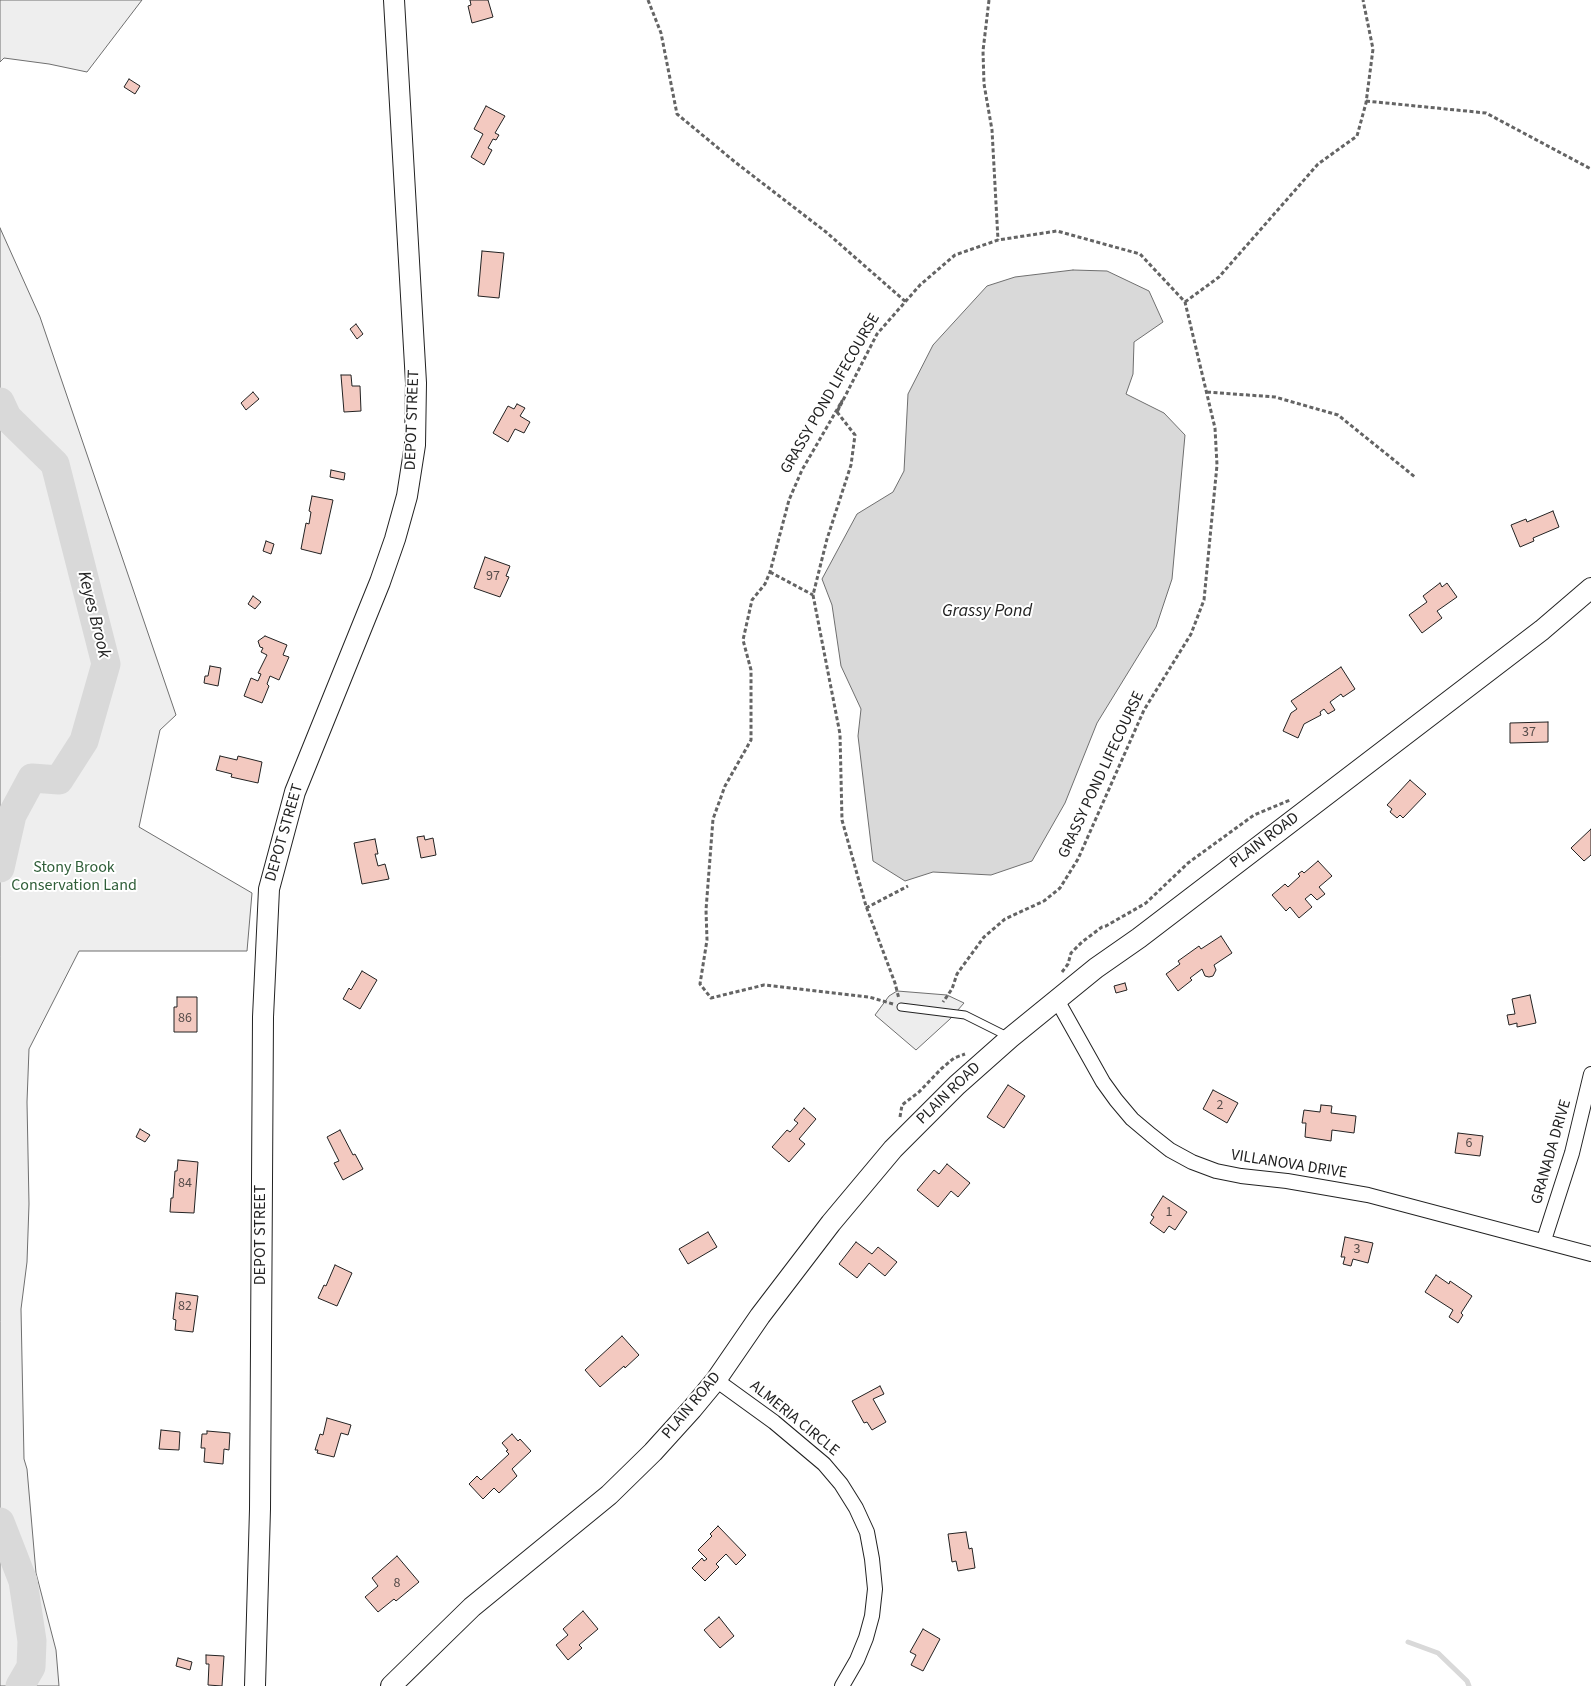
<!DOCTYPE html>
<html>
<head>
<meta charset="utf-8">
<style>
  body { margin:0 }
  canvas { display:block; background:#fff }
</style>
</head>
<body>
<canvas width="1591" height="1686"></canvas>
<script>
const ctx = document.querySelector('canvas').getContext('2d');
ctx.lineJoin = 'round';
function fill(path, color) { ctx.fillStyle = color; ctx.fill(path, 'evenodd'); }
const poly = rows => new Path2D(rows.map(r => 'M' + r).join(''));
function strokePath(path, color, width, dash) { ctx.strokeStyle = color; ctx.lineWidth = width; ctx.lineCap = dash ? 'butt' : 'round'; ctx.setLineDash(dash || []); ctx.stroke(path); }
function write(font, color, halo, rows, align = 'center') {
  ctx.font = font + ' "Source Sans 3",sans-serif'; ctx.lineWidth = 4; ctx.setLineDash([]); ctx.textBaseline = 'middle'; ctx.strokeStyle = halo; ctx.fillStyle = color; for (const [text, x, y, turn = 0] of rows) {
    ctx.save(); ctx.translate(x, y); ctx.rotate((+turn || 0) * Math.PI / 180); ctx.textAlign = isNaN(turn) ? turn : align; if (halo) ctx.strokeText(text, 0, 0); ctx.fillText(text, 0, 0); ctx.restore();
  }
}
const green = poly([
  [0,0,142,0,87,72,49,64,4,58,0,62,0,0],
  [0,228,40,317,176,715,160,730,139,827,252,893,247,951,79,951,29,1049,27,1102,29,1204,27,1262,21,1309,24,1459,27,1469,36,1573,56,1650,59,1686,0,1686,0,228]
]);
fill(green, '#eee');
strokePath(green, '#6f6f6f', 1);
const parking = poly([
  [897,991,947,995,964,1003,950,1019,916,1050,875,1015,889,996,897,991]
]);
fill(parking, '#ededed');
strokePath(parking, '#6f6f6f', 1);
const water = poly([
  [1073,270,1107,271,1149,291,1163,322,1134,342,1133,374,1126,394,1164,413,1185,435,1172,579,1156,627,1097,723,1065,803,1032,861,991,875,933,872,905,881,873,861,858,736,861,709,841,666,832,605,822,579,857,514,893,492,904,471,908,394,933,345,987,286,1015,277,1073,270]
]);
fill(water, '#d9d9d9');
strokePath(water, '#6f6f6f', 1);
strokePath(poly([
  [1408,1642,1438,1653,1467,1681,1469,1686]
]), '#d9d9d9', 5);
strokePath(poly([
  [0,402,7,417,55,464,106,664,84,741,59,780,32,778,12,815,0,868],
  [0,1522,23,1581,32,1641,31,1667,20,1686]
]), '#d9d9d9', 29);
const building = poly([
  [470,0,488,0,493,17,472,23,468,6,471,5,470,0],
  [129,79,140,86,135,94,124,87,129,79],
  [486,106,505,116,495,133,499,135,496,140,493,139,488,148,492,150,484,165,471,157,483,134,474,129,486,106],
  [482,251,504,253,499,298,478,296,482,251],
  [356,324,363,334,357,339,350,329,356,324],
  [341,375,351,375,352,386,360,386,361,411,344,412,341,375],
  [253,392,259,399,246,410,241,403,253,392],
  [517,404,525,408,520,416,530,422,524,433,515,429,508,442,493,433,508,406,514,409,517,404],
  [331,470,345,473,344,480,330,477,331,470],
  [312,496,333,500,321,554,301,549,306,523,309,524,311,512,309,511,312,496],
  [1553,511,1559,527,1533,538,1534,541,1520,547,1511,525,1526,519,1527,522,1553,511],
  [266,541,274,544,271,554,263,551,266,541],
  [485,557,510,566,506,576,509,577,500,597,474,588,485,557],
  [1440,583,1442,587,1447,583,1457,597,1437,611,1442,618,1422,633,1409,615,1427,602,1423,596,1440,583],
  [253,596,261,602,255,609,248,604,253,596],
  [265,636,287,645,283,655,289,657,279,680,270,676,267,684,269,686,262,703,244,696,251,678,258,681,261,674,258,673,267,655,261,652,263,648,260,647,258,641,265,636],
  [210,666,221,668,218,686,204,683,205,676,208,676,210,666],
  [1341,667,1355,689,1343,697,1341,694,1330,702,1335,710,1328,714,1324,709,1320,712,1321,715,1304,724,1298,738,1283,731,1291,713,1297,709,1291,701,1341,667],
  [1548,722,1548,742,1510,743,1510,723,1548,722],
  [220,756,237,760,238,756,262,762,258,783,231,777,232,774,216,770,220,756],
  [1410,780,1426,794,1403,818,1400,815,1397,818,1390,812,1392,809,1387,805,1410,780],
  [1591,829,1591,855,1584,861,1571,848,1591,829],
  [424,836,425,840,433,838,436,855,421,858,417,837,424,836],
  [375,839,378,854,375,854,378,866,385,864,389,879,362,884,354,843,375,839],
  [1318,861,1332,876,1319,887,1325,894,1317,900,1311,894,1305,899,1312,907,1299,918,1290,907,1286,911,1272,895,1285,884,1288,887,1300,876,1298,874,1302,871,1304,873,1318,861],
  [1221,936,1232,953,1214,965,1216,970,1213,976,1209,977,1205,976,1202,969,1190,978,1192,980,1178,991,1166,974,1180,964,1178,961,1199,946,1201,949,1221,936],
  [362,971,377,980,360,1009,343,999,349,988,351,990,362,971],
  [1125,983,1127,990,1116,993,1114,986,1125,983],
  [1530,995,1536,1023,1517,1027,1517,1023,1509,1025,1507,1015,1515,1014,1512,999,1530,995],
  [177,997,197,997,197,1032,174,1032,174,1007,177,1007,177,997],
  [1008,1085,1025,1096,1004,1128,987,1117,1008,1085],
  [1213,1090,1238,1103,1227,1123,1203,1109,1213,1090],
  [1321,1105,1332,1106,1331,1113,1356,1116,1354,1133,1332,1130,1331,1141,1305,1137,1306,1123,1302,1123,1304,1110,1320,1112,1321,1105],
  [804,1108,816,1119,799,1139,805,1144,789,1162,772,1147,787,1130,790,1132,798,1123,794,1120,804,1108],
  [140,1129,150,1135,145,1142,136,1137,140,1129],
  [340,1130,353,1155,355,1154,363,1169,343,1180,334,1163,339,1161,327,1137,340,1130],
  [1458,1133,1483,1136,1480,1156,1455,1153,1458,1133],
  [178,1160,198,1162,194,1213,170,1212,171,1198,173,1198,175,1171,177,1171,178,1160],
  [947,1164,970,1183,958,1197,951,1191,938,1207,917,1190,934,1170,939,1174,947,1164],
  [1163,1196,1187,1212,1175,1230,1169,1226,1164,1233,1150,1223,1154,1217,1151,1215,1163,1196],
  [708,1232,717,1247,688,1264,679,1249,708,1232],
  [1345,1237,1373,1243,1368,1263,1353,1259,1351,1266,1343,1264,1345,1257,1341,1257,1345,1237],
  [856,1242,872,1254,878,1247,897,1262,885,1276,869,1263,857,1278,839,1264,856,1242],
  [335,1265,352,1273,337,1306,318,1298,324,1285,326,1286,335,1265],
  [1436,1275,1449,1284,1450,1281,1472,1296,1461,1313,1463,1315,1458,1323,1449,1317,1453,1310,1425,1292,1436,1275],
  [176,1293,198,1296,193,1332,175,1330,176,1320,173,1319,176,1293],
  [622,1336,639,1355,625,1368,624,1366,600,1387,585,1370,622,1336],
  [880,1386,884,1394,873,1399,886,1422,872,1430,867,1422,864,1423,852,1401,880,1386],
  [327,1418,351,1425,348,1435,341,1433,334,1457,317,1453,318,1450,315,1450,320,1434,323,1435,327,1418],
  [161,1430,180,1432,179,1450,159,1449,161,1430],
  [207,1431,230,1433,229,1450,224,1449,223,1464,204,1462,205,1448,201,1448,202,1434,207,1434,207,1431],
  [512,1434,518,1441,520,1439,531,1451,512,1469,517,1476,499,1493,494,1488,483,1499,469,1484,477,1476,481,1480,509,1454,506,1451,508,1450,502,1443,512,1434],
  [718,1526,746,1555,736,1565,726,1554,716,1564,719,1567,705,1581,692,1568,702,1558,704,1561,707,1559,698,1550,712,1536,710,1534,718,1526],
  [966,1532,969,1549,972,1548,975,1568,958,1571,956,1561,952,1562,948,1534,966,1532],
  [397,1556,419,1582,396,1601,394,1599,378,1612,365,1597,378,1586,372,1578,397,1556],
  [583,1611,598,1629,579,1645,582,1648,568,1660,556,1645,568,1635,563,1629,583,1611],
  [719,1617,734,1636,720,1648,704,1630,719,1617],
  [923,1629,940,1639,923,1671,911,1665,916,1655,910,1652,923,1629],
  [206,1655,224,1656,222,1686,208,1685,209,1664,206,1664,206,1655],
  [178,1658,192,1662,190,1670,176,1666,178,1658]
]);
fill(building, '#f3c9c0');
strokePath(building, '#222', 1);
const lane = poly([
  [901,1007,965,1015,1007,1036]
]);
const street = poly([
  [1057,1000,1103,1082,1116,1100,1132,1119,1151,1135,1170,1150,1192,1162,1216,1171,1241,1176,1287,1181,1368,1195,1591,1254],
  [1544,1240,1572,1153,1591,1074],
  [716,1380,774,1422,824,1464,841,1484,856,1508,867,1532,872,1559,875,1589,872,1616,866,1638,857,1660,842,1686]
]);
const secondary = poly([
  [255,1686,260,1509,263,1017,269,889,295,792,380,582,395,539,407,496,415,445,416,383,414,348,394,0],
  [391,1686,472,1607,609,1495,653,1452,692,1409,716,1380,760,1316,831,1223,893,1149,957,1085,1010,1038,1096,968,1139,938,1542,630,1591,588]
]);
strokePath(lane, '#222', 9);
strokePath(street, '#222', 16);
strokePath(secondary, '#222', 22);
strokePath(poly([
  [648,0,661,33,677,114,735,162,826,232,906,302],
  [989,0,983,51,984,84,992,130,998,240],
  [1366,101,1486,113,1591,169],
  [1185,302,1219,277,1318,164,1357,136,1366,103,1373,49,1363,0],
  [1207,392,1275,397,1338,415,1415,477],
  [837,412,855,435,851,465,827,539,813,595,840,734,842,820,866,906,895,983,899,999],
  [770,572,813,595],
  [866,908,908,886],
  [1062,972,1068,964,1071,953,1082,942,1102,927,1106,926,1146,903,1188,863,1254,815,1290,800],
  [893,1004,869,997,764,985,711,998,700,984,707,940,706,910,713,819,725,786,751,740,751,670,743,640,752,600,765,584,770,572,789,500,802,470,842,401,837,412,877,334,920,285,955,255,998,240,1057,231,1140,254,1185,302,1215,428,1217,465,1204,600,1191,634,1144,710,1078,859,1060,888,1044,901,1005,919,984,937,957,974,952,989,943,1002],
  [900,1117,902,1105,919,1092,941,1069,954,1058,965,1054]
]), '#646464', 3, [4, 2.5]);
strokePath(lane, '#fff', 7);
strokePath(street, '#fff', 14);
strokePath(secondary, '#fff', 20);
write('14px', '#564c4a', null, [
  ["97",493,577],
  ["37",1529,733],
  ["86",185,1019],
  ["2",1220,1106],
  ["6",1469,1144],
  ["84",185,1184],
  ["1",1169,1213],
  ["3",1357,1250],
  ["82",185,1307],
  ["8",397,1584]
]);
write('16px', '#222', '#fff', [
  ["GRASSY POND LIFECOURSE",831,394,-60],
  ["DEPOT STREET",413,420,-88],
  ["GRASSY POND LIFECOURSE",1102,775,-65],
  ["DEPOT STREET",285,833,-74],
  ["PLAIN ROAD",1265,841,-37],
  ["PLAIN ROAD",949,1094,-44],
  ["GRANADA DRIVE",1552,1152,-74],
  ["VILLANOVA DRIVE",1289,1165,9],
  ["DEPOT STREET",261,1235,-90],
  ["PLAIN ROAD",692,1406,-50],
  ["ALMERIA CIRCLE",794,1419,39]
]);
write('16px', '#2f5e38', '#fff', [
  ["Stony Brook",74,868],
  ["Conservation Land",74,886]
]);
write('italic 18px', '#222', '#fff', [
  ["Grassy Pond",987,612],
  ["Keyes Brook",93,615,76]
]);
</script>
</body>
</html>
